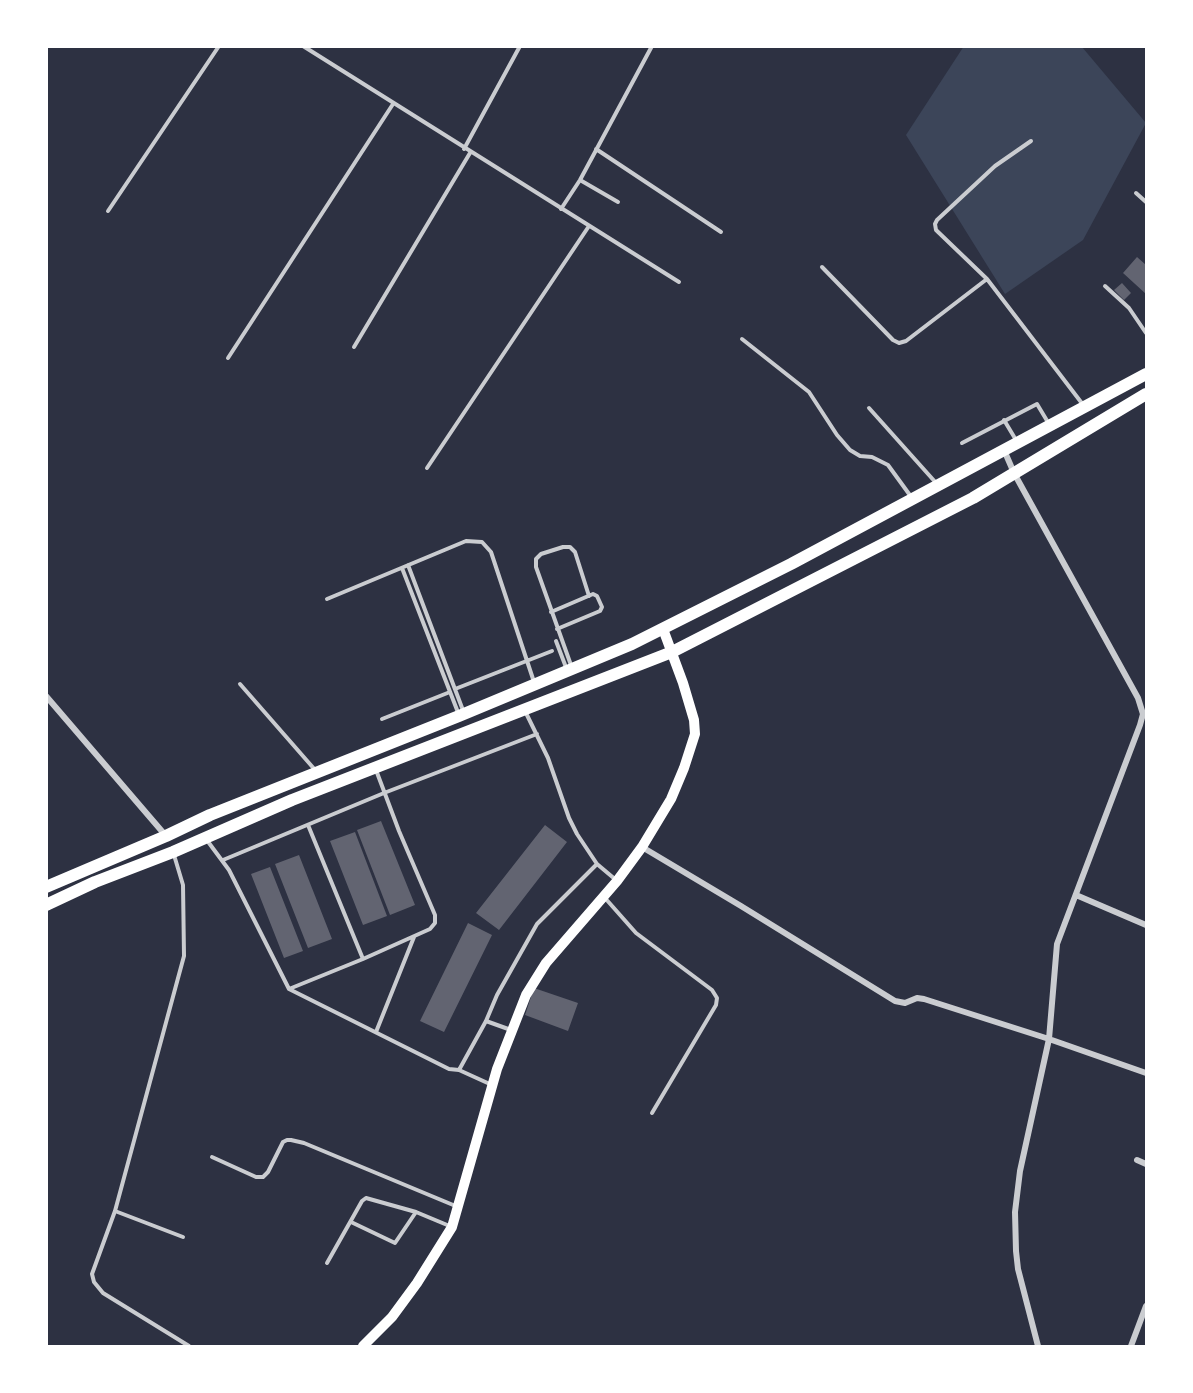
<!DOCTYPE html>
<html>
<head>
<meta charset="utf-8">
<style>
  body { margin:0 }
  #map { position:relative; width:1193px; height:1393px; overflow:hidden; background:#2d3142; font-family:Cabin,sans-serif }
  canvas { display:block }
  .frame { position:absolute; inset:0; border:48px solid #fff; pointer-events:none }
</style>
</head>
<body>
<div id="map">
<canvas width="1193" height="1393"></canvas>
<div class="frame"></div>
</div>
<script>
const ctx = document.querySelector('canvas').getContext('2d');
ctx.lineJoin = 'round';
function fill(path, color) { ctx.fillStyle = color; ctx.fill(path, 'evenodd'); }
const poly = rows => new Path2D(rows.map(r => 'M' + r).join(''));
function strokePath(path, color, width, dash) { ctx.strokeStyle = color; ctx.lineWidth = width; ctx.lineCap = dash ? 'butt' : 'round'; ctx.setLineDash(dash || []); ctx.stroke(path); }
fill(poly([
  [964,46,1082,47,1146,123,1083,240,1005,294,906,135]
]), '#3c4559');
fill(poly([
  [1137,257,1146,265,1146,294,1123,273],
  [1122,283,1131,293,1124,300,1114,290],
  [381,821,415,905,390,915,357,830],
  [545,825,567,842,499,930,476,913],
  [355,832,387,916,363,925,330,841],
  [299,855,332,939,308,948,275,864],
  [270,867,303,951,284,958,251,874],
  [468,923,492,935,444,1032,420,1021],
  [534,988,578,1003,568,1031,525,1015]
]), '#626471');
strokePath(poly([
  [303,46,679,282],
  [464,149,520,46],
  [596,149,721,232],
  [580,180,618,202],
  [1136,193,1146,202],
  [561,209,580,180,652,46],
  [108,211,219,46],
  [822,267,893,340,899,343,906,341,987,279,1084,406],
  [987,279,936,230,935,224,937,220,995,166,1031,141],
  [1105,286,1129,308,1146,333],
  [742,339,809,392,837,435,850,450,860,456,872,457,888,465,912,498],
  [354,347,470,153],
  [228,358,393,104],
  [869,408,937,484],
  [1004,420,1016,440],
  [962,443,1037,404,1049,424],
  [427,468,589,226],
  [408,565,464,713],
  [402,568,459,715],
  [327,599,466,541,482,542,491,552,534,682],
  [551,612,593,594,597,596,602,607,600,611,557,629],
  [556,641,567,670],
  [572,668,536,567,536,559,541,554,563,547,570,547,575,552,589,596],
  [240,684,316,771],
  [455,689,552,651],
  [526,713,548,758,569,818,577,834,597,864,616,880],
  [382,719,450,692],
  [308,825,363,959],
  [206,839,229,870,289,989,449,1069,459,1070,492,1085],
  [174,855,183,885,184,956,115,1211,92,1274,94,1282,103,1293,189,1346],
  [223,860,384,793,537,734],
  [605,898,636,933,712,990,717,998,716,1005,652,1113],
  [289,989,363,959,430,929,435,923,435,915,399,831,376,770],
  [486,1021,511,1030],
  [376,1032,414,937],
  [459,1070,486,1021,497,995,537,924,597,864],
  [212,1157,256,1177,263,1177,268,1172,283,1142,287,1140,291,1140,304,1143,458,1207],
  [115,1211,183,1237],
  [351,1222,395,1243,416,1212],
  [327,1263,362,1201,366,1198,416,1212,452,1227]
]), '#caccd0', 4);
strokePath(poly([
  [1004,450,1014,473,1138,698,1143,714,1140,725,1057,944,1049,1039,1020,1171,1015,1212,1016,1251,1018,1269,1038,1346],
  [46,696,166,836],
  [642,847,741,906,895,1001,905,1003,917,998,924,999,1049,1039,1146,1073],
  [1076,895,1146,925],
  [1137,1160,1146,1164],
  [1131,1346,1146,1306]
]), '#caccd0', 6);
strokePath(poly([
  [363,1346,392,1317,417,1283,452,1227,497,1069,526,995,546,963,617,881,642,847,671,799,684,768,695,734,694,720,683,683,663,629]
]), '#fff', 10);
strokePath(poly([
  [46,887,166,836,210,815,459,716,632,644,791,564,1146,374],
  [46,905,95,882,173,852,292,800,672,652,973,498,1146,394]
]), '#fff', 12);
</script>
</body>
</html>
